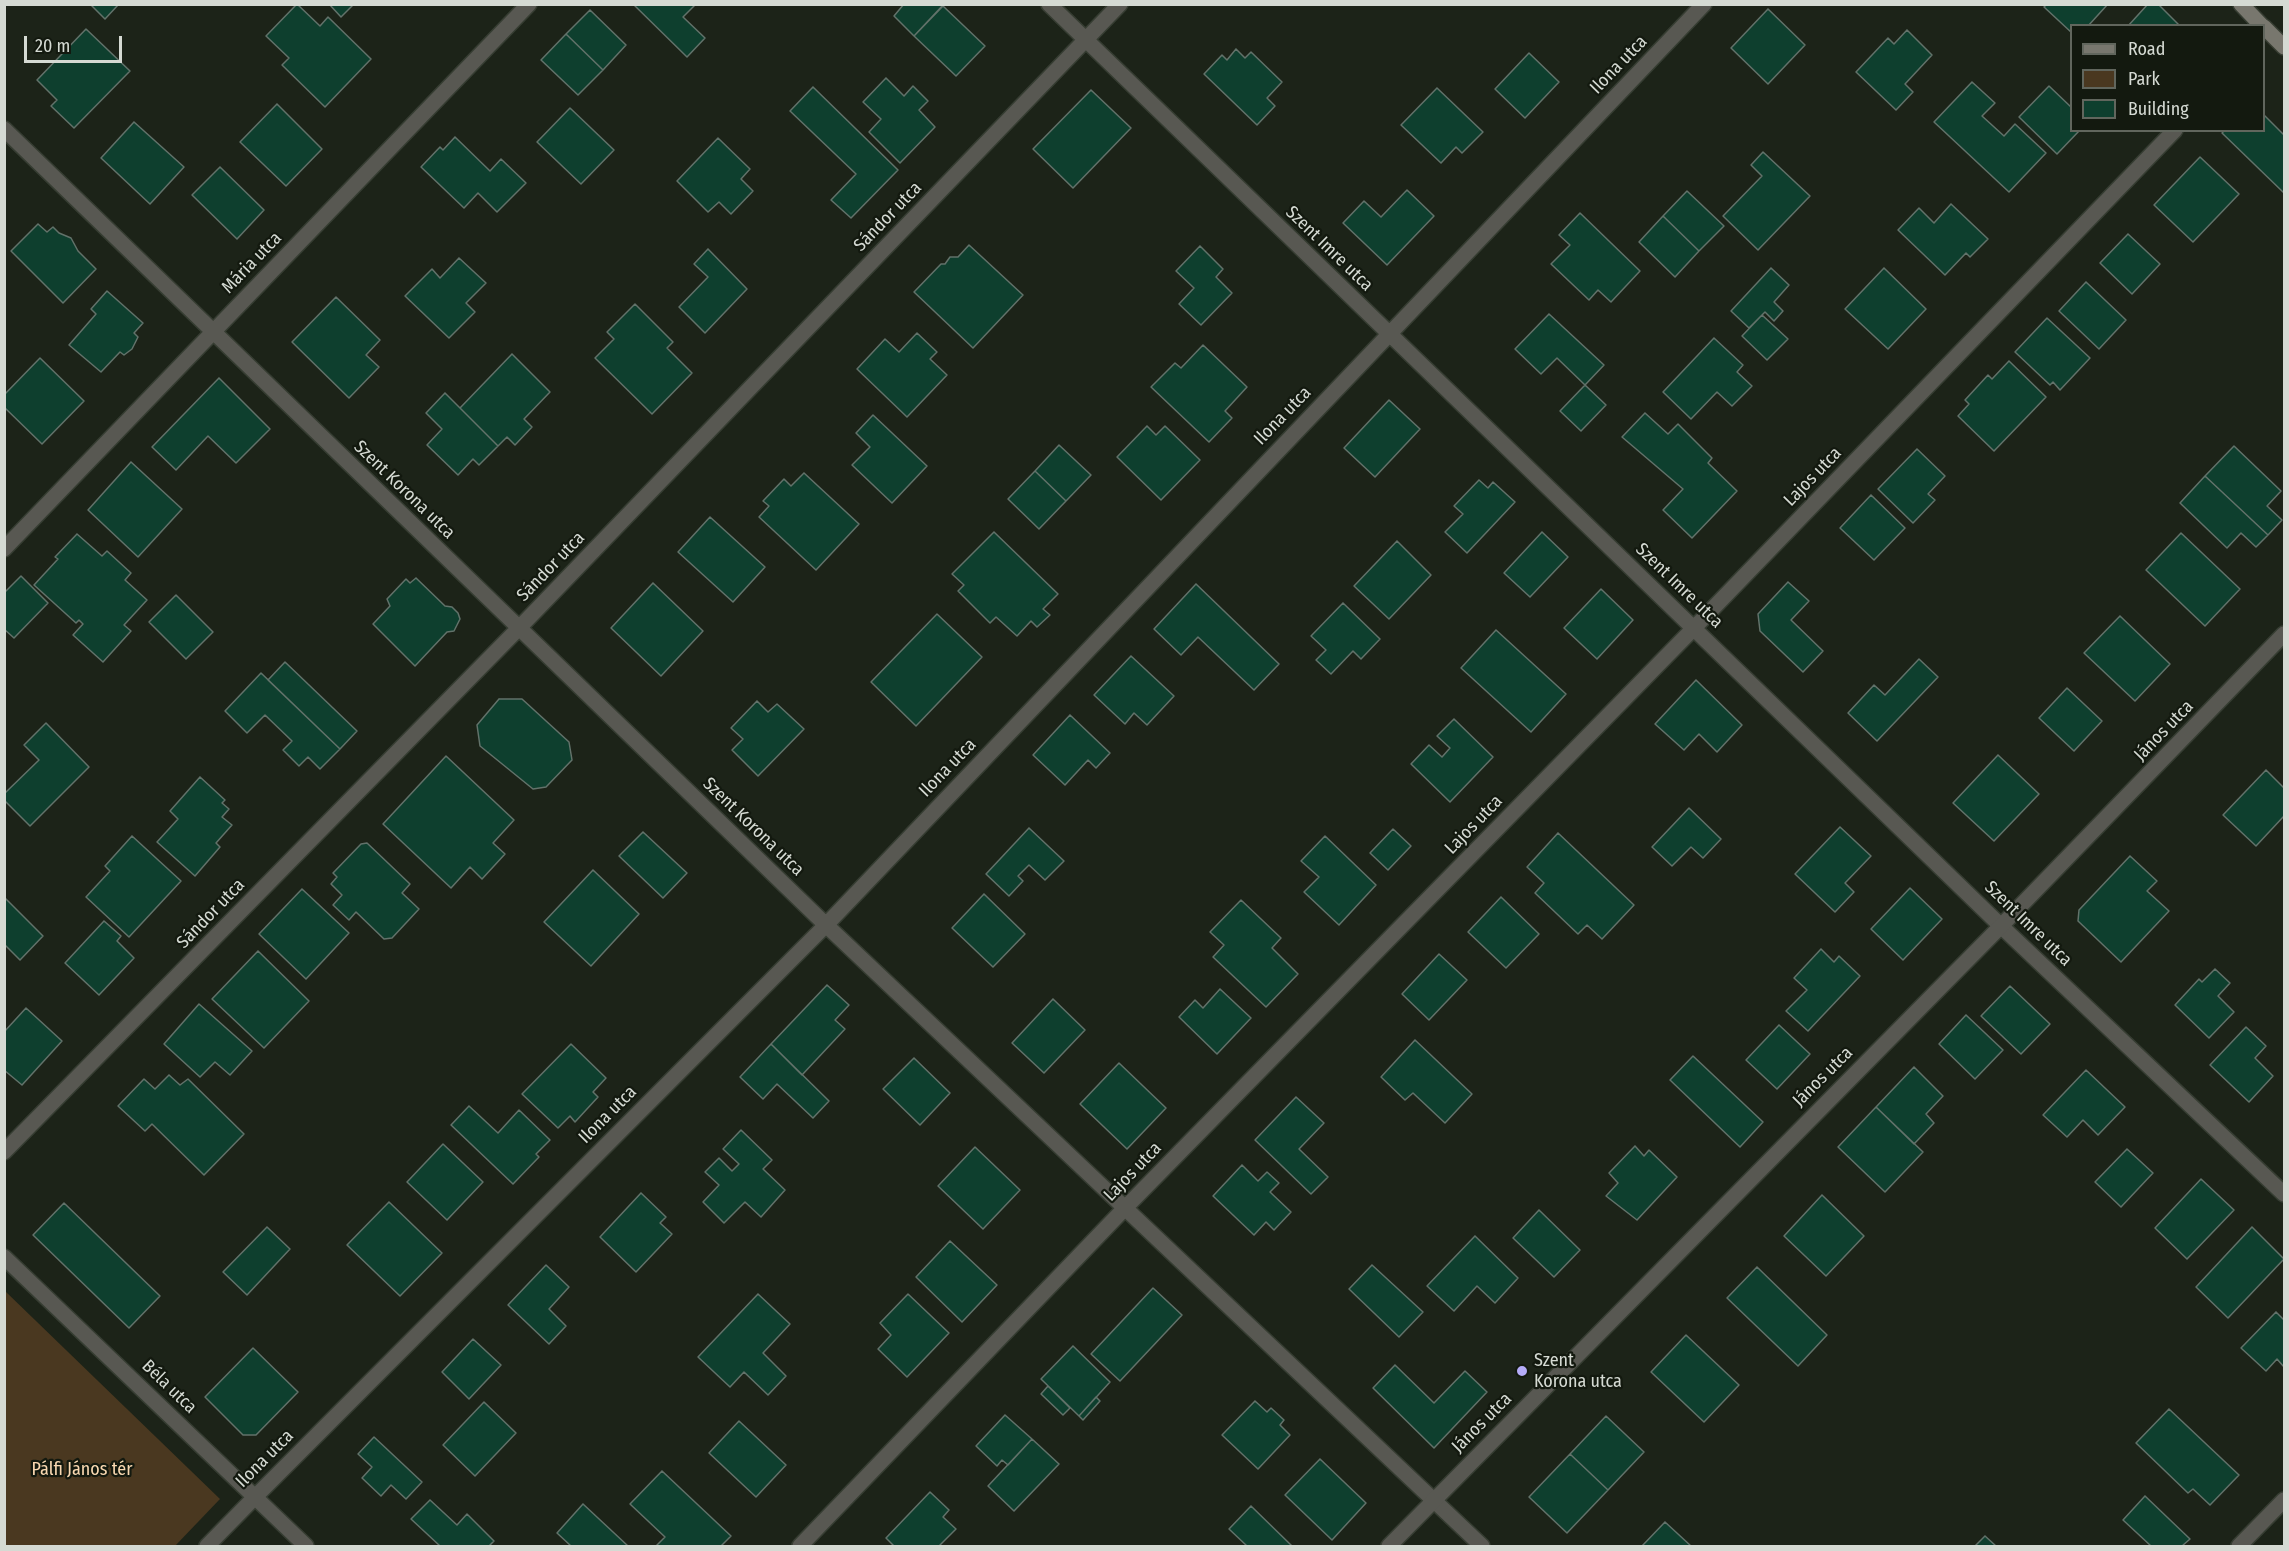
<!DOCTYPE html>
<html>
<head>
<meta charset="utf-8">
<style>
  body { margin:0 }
  #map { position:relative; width:2289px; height:1551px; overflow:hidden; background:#1c2318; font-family:"Fira Sans Condensed",sans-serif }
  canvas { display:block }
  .frame { position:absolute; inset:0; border:6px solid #d5dad3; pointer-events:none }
  .legend { position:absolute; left:2070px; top:24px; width:195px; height:108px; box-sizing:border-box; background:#13190f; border:2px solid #61665d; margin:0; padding:8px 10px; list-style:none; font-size:18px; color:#d5dad3 }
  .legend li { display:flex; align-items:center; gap:12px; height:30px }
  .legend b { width:30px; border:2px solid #61665d }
  .scale { position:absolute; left:24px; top:36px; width:98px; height:27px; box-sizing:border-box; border:3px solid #d5dad3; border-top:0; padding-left:8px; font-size:18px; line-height:21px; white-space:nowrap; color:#d5dad3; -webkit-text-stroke:4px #13190f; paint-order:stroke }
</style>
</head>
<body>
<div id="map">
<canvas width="2289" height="1551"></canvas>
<div class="frame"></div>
<ul class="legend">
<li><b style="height:8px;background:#78776e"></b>Road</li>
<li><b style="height:16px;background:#4a3820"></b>Park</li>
<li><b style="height:16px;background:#0e3f2e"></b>Building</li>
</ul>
<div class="scale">20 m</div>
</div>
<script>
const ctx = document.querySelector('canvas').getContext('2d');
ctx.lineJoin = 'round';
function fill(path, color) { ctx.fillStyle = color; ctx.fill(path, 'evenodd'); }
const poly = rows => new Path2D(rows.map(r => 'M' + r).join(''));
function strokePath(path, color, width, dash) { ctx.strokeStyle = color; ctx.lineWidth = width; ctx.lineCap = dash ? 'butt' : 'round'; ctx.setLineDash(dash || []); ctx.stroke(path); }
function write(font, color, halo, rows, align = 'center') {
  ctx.font = font + ' "Fira Sans Condensed",sans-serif'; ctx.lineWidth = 4.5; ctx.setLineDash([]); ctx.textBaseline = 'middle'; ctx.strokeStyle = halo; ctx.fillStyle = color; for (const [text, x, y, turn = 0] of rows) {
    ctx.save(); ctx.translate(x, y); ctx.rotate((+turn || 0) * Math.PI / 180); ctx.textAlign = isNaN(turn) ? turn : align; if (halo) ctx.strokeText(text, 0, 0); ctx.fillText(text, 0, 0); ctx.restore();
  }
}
fill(poly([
  [5,1291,220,1499,175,1546,5,1546]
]), '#4a3820');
const building = poly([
  [90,4,119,4,105,19,90,4],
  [297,4,320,26,328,17,371,59,325,107,282,65,289,58,266,36,297,4],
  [329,4,354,4,341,17,329,4],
  [633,4,696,4,683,17,705,38,687,57,633,4],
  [904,4,944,4,914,36,894,16,904,4],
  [2047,4,2108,4,2088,26,2072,26,2072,33,2044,7,2047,4],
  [2148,4,2158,4,2180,26,2128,26,2148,4],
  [943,6,985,46,956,76,914,36,943,6],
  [1768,9,1805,45,1768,84,1731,48,1768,9],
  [590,10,626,45,603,70,566,34,590,10],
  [86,29,130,71,74,128,51,106,57,100,37,80,86,29],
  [1907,30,1932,55,1905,84,1913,92,1896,110,1856,72,1888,38,1894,44,1907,30],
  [566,34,603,70,578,95,541,60,566,34],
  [1236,49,1245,58,1251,52,1282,82,1267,98,1275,106,1257,125,1204,74,1222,55,1227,60,1236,49],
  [1529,53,1559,82,1525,118,1495,89,1529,53],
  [886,78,904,96,913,86,928,101,919,110,935,127,900,163,869,132,881,119,863,102,886,78],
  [1972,82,1995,103,1982,116,2004,136,2015,124,2046,153,2009,192,1934,122,1972,82],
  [2049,86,2072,108,2072,130,2080,130,2057,154,2019,117,2049,86],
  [813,87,898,170,851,218,831,200,856,174,790,111,813,87],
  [1437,88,1483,132,1462,153,1456,147,1441,163,1401,125,1437,88],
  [1091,90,1131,128,1073,188,1033,149,1091,90],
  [277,104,322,149,286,186,240,142,277,104],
  [570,108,614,150,581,184,537,142,570,108],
  [2264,115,2284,135,2284,193,2222,133,2225,130,2264,130,2264,115],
  [134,122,184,167,150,204,101,158,134,122],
  [455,137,490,171,501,159,526,183,497,212,478,193,464,208,421,167,440,147,443,150,455,137],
  [718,138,750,169,741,179,753,191,731,214,719,202,708,212,677,181,718,138],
  [1763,152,1810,196,1758,250,1723,216,1762,176,1751,165,1763,152],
  [2200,157,2239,194,2193,242,2154,205,2200,157],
  [220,167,264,210,237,239,192,195,220,167],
  [1407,190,1434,216,1387,265,1343,223,1364,201,1381,217,1407,190],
  [1687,191,1724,226,1699,251,1663,216,1687,191],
  [1951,204,1988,239,1970,257,1966,253,1945,275,1898,230,1919,208,1934,223,1951,204],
  [1580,213,1640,271,1611,302,1598,290,1589,300,1551,264,1570,245,1559,235,1580,213],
  [1663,216,1699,251,1675,277,1639,242,1663,216],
  [38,224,47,232,53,227,59,233,71,238,78,251,96,269,63,303,11,251,38,224],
  [2128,234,2160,264,2132,294,2100,263,2128,234],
  [969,245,1023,295,973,348,914,292,941,264,945,264,950,257,958,257,969,245],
  [1200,246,1223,269,1216,277,1232,293,1201,325,1179,304,1194,288,1176,271,1200,246],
  [708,249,747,289,705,333,679,307,708,277,694,264,708,249],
  [459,258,486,283,466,303,475,312,449,338,405,296,432,269,440,278,459,258],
  [1771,268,1789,285,1774,302,1783,311,1774,321,1765,312,1749,328,1731,311,1771,268],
  [1884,268,1926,309,1888,349,1845,309,1884,268],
  [2086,282,2126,320,2099,349,2059,311,2086,282],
  [107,291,143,323,134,333,138,337,132,349,124,355,120,352,101,372,69,345,96,314,91,309,107,291],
  [336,297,380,340,366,355,379,367,349,398,292,342,336,297],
  [635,304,673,342,667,348,692,373,652,414,595,358,614,339,607,332,635,304],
  [1549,314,1604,365,1585,385,1557,358,1541,374,1515,349,1549,314],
  [1762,315,1788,339,1767,360,1742,336,1762,315],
  [2047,318,2090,358,2060,390,2053,382,2050,385,2015,352,2047,318],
  [917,333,937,352,930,359,947,375,907,417,857,369,885,339,899,352,917,333],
  [1714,338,1743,365,1737,372,1752,386,1732,406,1717,392,1691,419,1663,392,1714,338],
  [1203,345,1247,387,1225,411,1232,418,1209,442,1151,387,1175,363,1181,368,1203,345],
  [512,354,550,392,524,419,532,427,515,445,507,437,498,446,460,408,512,354],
  [40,358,84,401,42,444,4,407,4,395,40,358],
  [2009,361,2046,397,1994,451,1958,416,1969,404,1965,400,1988,375,1992,379,2009,361],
  [219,378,270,429,236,463,208,436,176,470,152,447,219,378],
  [1585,385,1606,405,1581,431,1560,411,1585,385],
  [445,393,498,446,479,465,473,459,458,475,427,445,442,429,426,413,445,393],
  [1389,400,1420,429,1375,477,1344,448,1389,400],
  [1645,413,1668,434,1678,424,1712,458,1708,463,1737,491,1692,538,1663,510,1683,489,1622,437,1645,413],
  [873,415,927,466,892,503,852,465,870,447,856,433,873,415],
  [1147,426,1156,435,1165,426,1200,460,1161,500,1117,457,1147,426],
  [1059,445,1091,475,1066,501,1035,471,1059,445],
  [2234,446,2281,491,2267,506,2282,520,2268,535,2205,476,2234,446],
  [1917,449,1945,476,1928,494,1935,500,1913,523,1878,489,1917,449],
  [131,462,182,509,138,557,88,510,131,462],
  [1035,471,1066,501,1039,529,1008,499,1035,471],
  [804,473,859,524,816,570,759,517,769,506,763,501,784,479,791,486,804,473],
  [2205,476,2268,535,2256,547,2241,533,2227,548,2180,503,2205,476],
  [1479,480,1488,488,1493,482,1515,502,1467,553,1445,532,1463,514,1454,506,1479,480],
  [1871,495,1905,528,1874,560,1840,528,1871,495],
  [710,517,765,567,733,602,678,552,710,517],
  [994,532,1058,594,1043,609,1050,615,1037,627,1031,621,1017,636,996,617,990,623,958,591,964,585,952,574,994,532],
  [1542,532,1568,557,1530,597,1504,573,1542,532],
  [2181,533,2240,589,2205,626,2146,570,2181,533],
  [77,534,102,556,107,551,131,573,125,580,147,600,124,625,131,631,103,662,73,635,83,624,79,620,76,623,34,585,58,559,55,557,77,534],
  [1397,541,1431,575,1389,619,1354,586,1397,541],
  [21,576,48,603,14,638,4,629,4,593,21,576],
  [416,578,445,606,452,607,458,613,460,619,454,631,447,632,415,666,373,624,390,606,387,599,406,579,410,583,416,578],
  [1788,582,1809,601,1791,620,1823,651,1803,672,1760,631,1758,614,1788,582],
  [653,583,703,631,661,676,611,628,653,583],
  [1196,584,1279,664,1254,690,1198,637,1181,655,1154,629,1196,584],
  [1601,589,1633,620,1597,659,1564,628,1601,589],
  [176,595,213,632,186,659,149,622,176,595],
  [1343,603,1380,639,1361,659,1353,651,1331,674,1316,660,1326,650,1311,636,1343,603],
  [937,614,982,657,916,726,871,682,937,614],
  [2120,616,2170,664,2135,701,2084,653,2120,616],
  [1496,630,1566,694,1531,732,1461,668,1496,630],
  [1131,656,1174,696,1147,725,1134,713,1125,724,1094,695,1131,656],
  [1919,659,1938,677,1877,741,1848,713,1874,685,1885,695,1919,659],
  [285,662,357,731,340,749,268,680,285,662],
  [261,673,340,749,320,769,308,757,299,766,283,750,292,741,265,715,247,733,225,711,261,673],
  [1696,680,1742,725,1717,752,1699,734,1684,750,1655,724,1696,680],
  [2067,688,2102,721,2074,751,2039,718,2067,688],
  [499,699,522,699,569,742,572,760,546,787,533,789,480,746,477,725,499,699],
  [757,701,768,712,777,704,804,729,758,776,732,750,743,739,731,728,757,701],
  [1070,715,1110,753,1096,768,1088,760,1065,785,1033,755,1070,715],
  [1454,719,1493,757,1450,802,1411,764,1429,745,1442,757,1450,748,1437,736,1454,719],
  [46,723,89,767,30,826,4,800,4,794,39,760,24,745,46,723],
  [1998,755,2039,794,1994,841,1953,803,1998,755],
  [446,756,514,820,493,843,505,854,482,879,470,867,451,888,383,824,446,756],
  [2266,770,2284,788,2284,816,2256,846,2223,815,2266,770],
  [200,777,225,800,222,803,229,809,222,817,232,825,216,843,220,847,195,876,157,842,178,819,170,811,200,777],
  [1689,808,1721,839,1703,858,1691,847,1672,866,1652,847,1689,808],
  [1840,827,1871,856,1845,883,1854,892,1835,912,1795,874,1840,827],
  [1029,828,1064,861,1045,880,1029,865,1018,876,1023,881,1009,896,986,874,1029,828],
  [1393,829,1411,846,1388,870,1370,853,1393,829],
  [643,832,687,873,663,898,619,856,643,832],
  [1558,833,1634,905,1602,939,1587,925,1578,934,1535,893,1544,883,1527,867,1558,833],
  [132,836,181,881,129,937,86,897,110,871,105,866,132,836],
  [1325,836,1376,885,1339,925,1304,892,1319,877,1301,861,1325,836],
  [367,843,410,884,402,893,419,909,392,938,384,939,356,912,349,920,333,905,342,895,331,884,337,877,333,873,361,844,367,843],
  [2130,856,2157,881,2147,891,2169,911,2121,962,2078,921,2079,910,2130,856],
  [593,870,639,914,591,966,544,922,593,870],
  [1910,888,1942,919,1903,960,1871,929,1910,888],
  [302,889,349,933,306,979,259,934,302,889],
  [984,894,1025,934,993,967,952,928,984,894],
  [4,897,43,936,20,960,4,944,4,897],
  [1501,897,1539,934,1506,968,1468,932,1501,897],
  [1241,900,1281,938,1272,948,1298,974,1266,1007,1213,957,1224,945,1210,932,1241,900],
  [104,921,121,936,117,941,134,958,99,995,65,963,104,921],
  [1821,949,1834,962,1839,956,1860,976,1808,1031,1786,1011,1807,990,1794,978,1821,949],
  [258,951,309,1001,264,1048,212,999,258,951],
  [1439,954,1467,980,1429,1020,1402,994,1439,954],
  [2215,969,2230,983,2218,996,2234,1012,2209,1038,2175,1005,2199,979,2202,982,2215,969],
  [827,985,849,1005,835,1020,845,1029,802,1075,771,1044,827,985],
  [2010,986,2050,1024,2021,1054,1981,1016,2010,986],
  [1220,989,1251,1018,1217,1054,1179,1017,1195,1000,1203,1008,1220,989],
  [1053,999,1085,1030,1044,1073,1012,1043,1053,999],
  [199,1004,252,1051,230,1075,215,1062,200,1077,164,1044,199,1004],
  [26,1008,62,1041,22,1085,4,1070,4,1032,26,1008],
  [1966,1015,2003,1050,1975,1079,1939,1044,1966,1015],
  [1779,1025,1810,1054,1777,1089,1746,1060,1779,1025],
  [2246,1027,2266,1046,2255,1058,2273,1076,2249,1102,2210,1065,2246,1027],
  [1415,1040,1472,1094,1445,1123,1413,1093,1405,1100,1381,1077,1415,1040],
  [571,1044,606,1078,593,1092,598,1097,575,1122,570,1116,558,1128,522,1094,571,1044],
  [771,1044,829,1101,813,1118,777,1084,763,1099,740,1077,771,1044],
  [1693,1056,1763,1122,1740,1147,1670,1080,1693,1056],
  [914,1058,950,1093,920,1125,883,1089,914,1058],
  [1119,1063,1166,1108,1127,1149,1080,1104,1119,1063],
  [1914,1067,1943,1096,1926,1114,1934,1123,1914,1144,1876,1107,1914,1067],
  [2086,1070,2125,1107,2098,1135,2083,1120,2067,1137,2043,1115,2086,1070],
  [169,1075,180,1085,188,1079,244,1134,204,1175,152,1124,145,1131,118,1106,144,1079,155,1089,169,1075],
  [1296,1097,1324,1123,1299,1149,1328,1177,1311,1194,1255,1140,1296,1097],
  [469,1106,498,1133,519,1110,550,1140,536,1154,539,1157,513,1184,451,1125,469,1106],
  [1876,1107,1923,1152,1885,1192,1838,1147,1876,1107],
  [741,1130,772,1160,763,1169,785,1190,761,1217,745,1202,724,1223,703,1202,719,1185,705,1172,719,1158,732,1171,739,1164,723,1149,741,1130],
  [443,1144,483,1182,447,1220,407,1182,443,1144],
  [1635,1146,1644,1156,1649,1150,1677,1177,1637,1220,1606,1196,1618,1183,1609,1173,1635,1146],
  [975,1147,1020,1190,983,1229,938,1186,975,1147],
  [2127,1149,2153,1173,2121,1207,2095,1182,2127,1149],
  [1242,1165,1258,1181,1267,1172,1279,1183,1270,1192,1291,1212,1274,1230,1266,1222,1254,1235,1213,1196,1242,1165],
  [2201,1179,2234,1210,2187,1259,2155,1228,2201,1179],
  [641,1193,666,1217,660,1223,672,1234,636,1272,600,1237,641,1193],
  [1822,1195,1864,1236,1826,1276,1784,1236,1822,1195],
  [389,1202,442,1253,400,1296,347,1245,389,1202],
  [64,1203,160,1296,129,1328,33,1235,64,1203],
  [1539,1210,1580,1250,1554,1277,1513,1238,1539,1210],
  [267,1227,290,1249,247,1295,223,1272,267,1227],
  [2252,1227,2284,1259,2228,1318,2196,1287,2252,1227],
  [1475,1236,1518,1278,1495,1303,1477,1286,1454,1311,1427,1286,1475,1236],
  [950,1241,997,1285,962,1322,916,1277,950,1241],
  [546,1265,569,1287,549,1309,566,1326,549,1344,508,1305,546,1265],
  [1372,1265,1423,1312,1399,1337,1349,1289,1372,1265],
  [1757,1267,1827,1335,1798,1366,1727,1298,1757,1267],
  [1153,1288,1182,1315,1120,1381,1091,1354,1153,1288],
  [758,1294,790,1324,763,1353,786,1376,768,1395,744,1372,730,1387,698,1357,758,1294],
  [908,1294,949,1333,907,1377,878,1349,891,1335,880,1323,908,1294],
  [2276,1312,2284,1320,2284,1367,2277,1359,2266,1371,2241,1348,2276,1312],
  [1686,1335,1739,1385,1704,1422,1651,1372,1686,1335],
  [473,1339,501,1365,469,1399,442,1372,473,1339],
  [1073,1346,1110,1382,1079,1416,1041,1379,1073,1346],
  [253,1348,298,1392,256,1435,243,1435,205,1397,253,1348],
  [1395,1365,1434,1403,1465,1371,1487,1392,1434,1448,1373,1388,1395,1365],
  [1048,1386,1070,1408,1063,1415,1041,1394,1048,1386],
  [1096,1397,1100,1401,1083,1420,1079,1416,1096,1397],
  [1255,1401,1267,1412,1271,1408,1284,1420,1280,1425,1290,1435,1258,1469,1222,1435,1255,1401],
  [484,1402,516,1433,475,1476,443,1445,484,1402],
  [2169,1409,2239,1475,2210,1505,2193,1489,2188,1493,2136,1443,2169,1409],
  [1005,1415,1032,1439,1008,1465,1002,1460,997,1466,976,1446,1005,1415],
  [1606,1416,1644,1452,1608,1490,1570,1454,1606,1416],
  [739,1421,786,1465,756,1497,709,1453,739,1421],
  [374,1437,422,1482,406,1499,391,1485,381,1496,362,1478,372,1467,358,1454,374,1437],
  [1032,1439,1059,1464,1014,1511,988,1486,1032,1439],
  [1570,1454,1608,1490,1567,1533,1529,1497,1570,1454],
  [1320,1459,1366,1503,1332,1540,1285,1495,1320,1459],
  [662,1471,731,1536,721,1546,656,1546,665,1537,630,1504,662,1471],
  [930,1492,949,1510,943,1517,956,1529,939,1546,894,1546,886,1538,930,1492],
  [2145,1496,2190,1539,2182,1546,2151,1546,2123,1520,2145,1496],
  [430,1500,457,1525,467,1514,494,1541,489,1546,440,1546,411,1519,430,1500],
  [583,1504,628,1546,571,1546,557,1533,583,1504],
  [1251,1506,1292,1546,1247,1546,1229,1529,1251,1506],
  [1665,1522,1691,1546,1642,1546,1665,1522],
  [1985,1536,1996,1546,1975,1546,1985,1536]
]);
fill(building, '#0e3f2e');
strokePath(building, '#62726a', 1.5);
const minor = poly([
  [1049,4,2001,926,2284,1194],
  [4,129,826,925,1482,1546],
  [4,549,529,4],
  [4,1152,519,628,1120,4],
  [4,1257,306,1546],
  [207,1546,255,1497,826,925,1704,4],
  [800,1546,1125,1208,1694,628,2175,130],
  [2239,1546,2284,1500]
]);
const tertiary = poly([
  [1389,1546,2001,926,2284,634]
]);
const secondary = poly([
  [2241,4,2262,26],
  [2264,27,2284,47]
]);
strokePath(minor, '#363d32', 18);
strokePath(tertiary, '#363d32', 18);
strokePath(secondary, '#363d32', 18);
strokePath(minor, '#585852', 15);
strokePath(tertiary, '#585852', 15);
strokePath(secondary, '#78776e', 15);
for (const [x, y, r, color] of [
  [1522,1371,6,"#b5acf8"]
]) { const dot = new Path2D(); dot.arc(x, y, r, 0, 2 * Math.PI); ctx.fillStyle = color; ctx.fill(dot); strokePath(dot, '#13190f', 2); }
write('18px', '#d5dad3', '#13190f', [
  ["Ilona utca",1619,65,-46],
  ["Sándor utca",888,217,-46],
  ["Szent Imre utca",1329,249,44],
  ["Mária utca",252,263,-46],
  ["Ilona utca",1283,416,-46],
  ["Lajos utca",1813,477,-46],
  ["Szent Korona utca",404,490,44],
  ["Sándor utca",551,567,-46],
  ["Szent Imre utca",1679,586,44],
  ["János utca",2164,731,-46],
  ["Ilona utca",948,768,-46],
  ["Lajos utca",1474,825,-46],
  ["Szent Korona utca",753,827,44],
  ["Sándor utca",211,914,-46],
  ["Szent Imre utca",2028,924,44],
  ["János utca",1823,1077,-45],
  ["Ilona utca",608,1115,-45],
  ["Lajos utca",1133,1172,-46],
  ["Béla utca",169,1387,44],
  ["János utca",1482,1423,-45],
  ["Ilona utca",265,1459,-45]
]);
write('18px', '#d5dad3', '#13190f', [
  ["Szent",1534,1361],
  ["Korona utca",1534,1382]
], 'left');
write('18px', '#f9d8b1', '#13190f', [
  ["Pálfi János tér",82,1470]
]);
</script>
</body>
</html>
